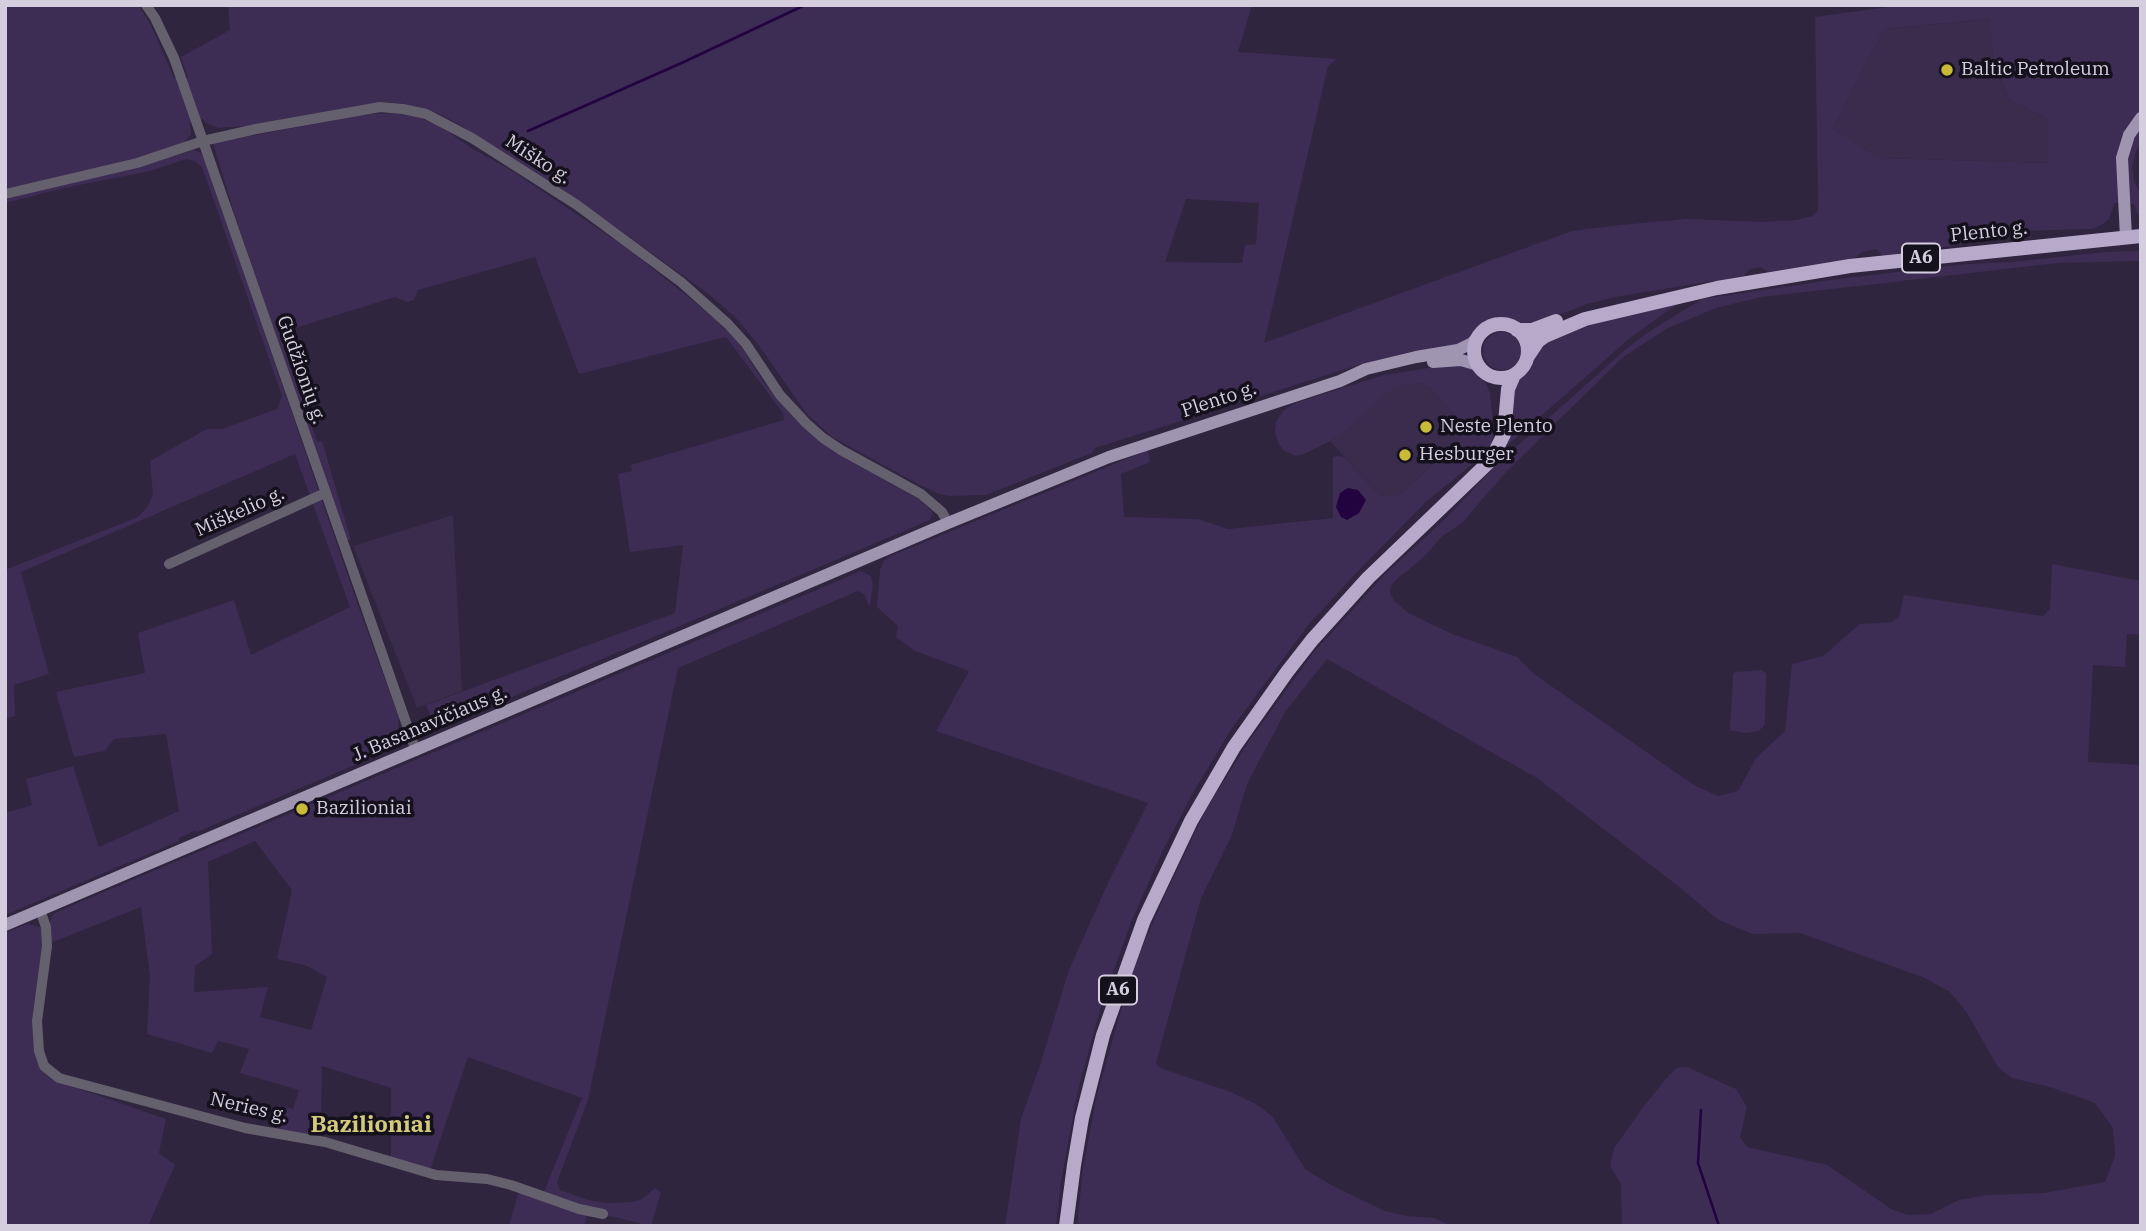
<!DOCTYPE html>
<html>
<head>
<meta charset="utf-8">
<style>
  body { margin:0 }
  #map { position:relative; width:2146px; height:1231px; overflow:hidden; background:#2f253f; font-family:"IBM Plex Serif",serif }
  canvas { display:block }
  .frame { position:absolute; inset:0; border:7px solid #d4cedf; pointer-events:none }
</style>
</head>
<body>
<div id="map">
<canvas width="2146" height="1231"></canvas>
<div class="frame"></div>
</div>
<script>
const ctx = document.querySelector('canvas').getContext('2d');
ctx.lineJoin = 'round';
function fill(path, color) { ctx.fillStyle = color; ctx.fill(path, 'evenodd'); }
const poly = rows => new Path2D(rows.map(r => 'M' + r).join(''));
function strokePath(path, color, width, dash) { ctx.strokeStyle = color; ctx.lineWidth = width; ctx.lineCap = dash ? 'butt' : 'round'; ctx.setLineDash(dash || []); ctx.stroke(path); }
function write(font, color, halo, rows, align = 'center') {
  ctx.font = font + ' "IBM Plex Serif",serif'; ctx.lineWidth = 7; ctx.setLineDash([]); ctx.textBaseline = 'middle'; ctx.strokeStyle = halo; ctx.fillStyle = color; for (const [text, x, y, turn = 0] of rows) {
    ctx.save(); ctx.translate(x, y); ctx.rotate((+turn || 0) * Math.PI / 180); ctx.textAlign = isNaN(turn) ? turn : align; if (halo) ctx.strokeText(text, 0, 0); ctx.fillText(text, 0, 0); ctx.restore();
  }
}
fill(poly([
  [1990,19,1994,64,2009,99,2048,120,2048,163,1879,158,1833,128,1884,29],
  [1420,383,1430,388,1460,420,1463,428,1462,436,1402,493,1394,496,1384,496,1376,491,1330,441,1342,435,1389,390,1397,386],
  [453,515,462,691,417,708,353,546]
]), '#392c4c');
fill(poly([
  [5,5,138,5,150,23,174,78,188,78,181,57,230,30,228,5,1252,5,1238,52,1337,59,1328,66,1264,343,1572,231,1620,225,1687,219,1763,222,1797,220,1813,216,1818,210,1818,200,1815,17,1903,5,2141,5,2141,141,2136,152,2132,168,2134,181,2141,194,2141,216,2137,213,2134,204,2115,203,2109,219,2100,226,2091,229,2016,231,1985,241,1883,256,1876,249,1862,252,1854,259,1768,272,1761,267,1750,269,1744,276,1615,297,1587,304,1533,325,1526,326,1511,319,1501,318,1489,320,1481,326,1470,339,1453,347,1414,351,1365,363,1095,448,1092,453,986,495,949,496,937,493,920,485,832,437,806,413,758,344,734,316,706,292,614,226,462,126,437,113,405,104,385,102,248,126,219,128,208,124,203,119,190,123,191,134,184,143,150,155,5,189],
  [1989,19,1994,64,2009,99,2048,120,2048,163,1879,158,1833,128,1884,29],
  [1186,199,1259,203,1256,244,1245,245,1242,263,1165,262],
  [394,113,417,117,438,125,473,149,514,172,628,249,712,316,731,334,745,352,762,380,795,419,817,439,833,451,922,501,933,513,930,520,453,722,433,722,426,705,675,613,683,545,630,552,618,474,632,471,631,465,784,420,783,413,726,337,579,374,535,257,418,290,414,300,407,302,395,297,282,332,317,442,322,441,351,540,346,540,235,216,213,143,367,114],
  [194,150,201,153,204,157,359,608,399,718,398,730,392,740,379,753,357,764,197,832,195,831,179,838,179,841,5,915,5,813,32,805,26,779,73,766,99,847,179,811,166,734,114,739,105,751,74,757,56,692,145,673,138,633,234,600,251,655,350,607,295,454,21,572,49,674,14,685,15,716,5,719,5,570,138,517,147,507,153,494,150,461,207,429,222,429,277,409,282,396,202,167,195,161,186,159,150,171,64,188,5,203,5,194,148,164],
  [2141,251,2141,261,2058,263,1762,297,1716,308,1668,328,1623,357,1505,473,1462,523,1441,537,1423,558,1398,578,1391,586,1390,592,1394,601,1410,614,1450,633,1517,657,1534,674,1694,785,1718,796,1738,791,1756,758,1785,731,1792,664,1823,656,1860,624,1892,622,1899,617,1904,595,2043,616,2050,609,2052,564,2141,581,2141,635,2127,634,2125,667,2093,665,2088,762,2141,765,2141,1226,1622,1226,1621,1184,1610,1166,1614,1148,1644,1106,1669,1075,1677,1068,1687,1067,1736,1089,1747,1107,1740,1137,1747,1147,1827,1165,1893,1210,1908,1215,1931,1214,1959,1200,1986,1195,2044,1193,2105,1182,2115,1156,2113,1128,2095,1103,2050,1087,2012,1078,1998,1067,1967,1013,1950,992,1925,978,1800,933,1752,934,1717,919,1678,886,1537,778,1327,659,1285,712,1247,784,1232,835,1201,898,1156,1063,1160,1068,1231,1092,1256,1104,1272,1116,1306,1170,1335,1187,1385,1211,1407,1216,1434,1218,1451,1226,1077,1226,1083,1168,1096,1099,1126,992,1141,950,1164,897,1206,809,1251,738,1314,652,1385,574,1449,515,1496,465,1626,349,1647,333,1702,299,1837,279,1967,264,2011,262,2105,252],
  [1680,302,1630,338,1508,445,1510,410,1517,381,1525,375,1530,368,1539,346,1600,320],
  '1483 351a19 19 0 1 1 38 0a19 19 0 1 1-38 0Z',
  [1453,364,1471,368,1485,382,1490,392,1494,433,1491,444,1481,457,1427,501,1358,571,1309,624,1232,728,1194,791,1163,850,1132,920,1103,1000,1078,1090,1061,1181,1056,1226,1005,1226,1021,1119,1041,1062,1069,970,1107,885,1148,803,936,731,969,671,915,651,896,637,898,626,877,607,880,570,884,560,893,555,1148,450,1150,462,1121,474,1124,517,1198,519,1228,529,1333,518,1333,457,1338,456,1344,457,1376,491,1384,496,1394,496,1402,493,1462,436,1463,428,1460,420,1430,388,1420,383,1398,386,1389,391,1342,435,1304,454,1296,456,1283,450,1278,442,1275,432,1276,422,1284,410,1298,402,1384,375],
  [861,571,871,576,873,584,870,605,868,604,865,595,858,591,678,668,588,1100,557,1182,560,1190,588,1200,608,1203,632,1202,642,1199,655,1188,661,1192,651,1226,614,1217,587,1214,584,1226,509,1226,519,1191,541,1199,582,1098,468,1057,430,1170,391,1157,391,1088,322,1066,321,1138,271,1130,279,1105,293,1109,299,1090,240,1073,249,1049,218,1041,212,1053,147,1034,150,976,141,907,43,946,33,1011,34,1049,39,1066,51,1079,166,1119,159,1153,175,1165,148,1226,5,1226,5,933,27,924,40,927,49,923,53,914,66,908],
  [255,841,292,890,277,959,305,965,327,977,311,1030,260,1017,268,987,194,992,195,966,212,954,208,862],
  [1762,670,1766,674,1765,724,1759,731,1754,732,1743,733,1730,730,1733,675,1735,672]
]), '#3d2c54');
fill(poly([
  [1348,488,1358,490,1366,500,1359,513,1347,520,1341,517,1336,507,1340,493]
]), '#23033f');
strokePath(poly([
  [528,131,686,61,805,5],
  [1701,1110,1698,1163,1719,1226]
]), '#23033f', 2.5);
strokePath(poly([
  [146,5,155,18,174,58,416,751],
  [5,194,137,163,203,141,256,129,380,107,403,109,426,114,472,138,577,205,681,282,728,324,746,344,780,395,806,423,823,438,841,450,921,494,942,512,948,523],
  [169,564,325,493],
  [40,910,46,927,47,946,37,1021,39,1051,44,1066,59,1078,245,1128,325,1142,436,1175,487,1179,511,1185,579,1209,603,1214]
]), '#65606d', 10);
strokePath(poly([
  [2126,237,2122,158,2129,135,2141,118],
  [1433,362,1461,360,1478,365],
  [5,925,948,523,1109,457,1340,381,1366,369,1416,357,1458,350,1472,343,1478,337]
]), '#9f95b0', 12);
strokePath(poly([
  '1474 351a27 27 0 1 1 54 0a27 27 0 1 1-54 0Z',
  [1517,330,1532,330,1556,321],
  [1528,356,1538,341,1545,336,1585,319,1717,288,1850,266,2141,236],
  [1066,1226,1074,1165,1082,1118,1103,1035,1144,920,1191,821,1234,747,1287,672,1312,640,1368,578,1491,460,1504,434,1508,389,1514,375]
]), '#b6a9ca', 14);
for (const [x, y, r, color] of [
  [1947,70,7,"#caba3a"],
  [1426,427,7,"#caba3a"],
  [1405,455,7,"#caba3a"],
  [302,809,7,"#caba3a"]
]) { const dot = new Path2D(); dot.arc(x, y, r, 0, 2 * Math.PI); ctx.fillStyle = color; ctx.fill(dot); strokePath(dot, '#15111c', 2.5); }
for (const [x, y, w] of [
  [1921,258,38],
  [1118,990,38]
]) { const box = new Path2D(); box.roundRect(x - w / 2, y - 14.5, w, 29, 5); ctx.fillStyle = '#15111c'; ctx.fill(box); strokePath(box, '#d4cedf', 2); }
write('bold 18px', '#d4cedf', null, [
  ["A6",1921,258],
  ["A6",1118,990]
]);
write('19px', '#d4cedf', '#15111c', [
  ["Baltic Petroleum",1961,70],
  ["Neste Plento",1440,427],
  ["Hesburger",1419,455],
  ["Bazilioniai",316,809]
], 'left');
write('19px', '#d4cedf', '#15111c', [
  ["Miško g.",538,160,33],
  ["Plento g.",1989,232,-6],
  ["Gudžionių g.",301,370,71],
  ["Plento g.",1219,400,-18],
  ["Miškelio g.",240,512,-24],
  ["J. Basanavičiaus g.",430,724,-23],
  ["Neries g.",249,1108,13]
]);
write('bold 23px', '#d4ca7c', '#15111c', [
  ["Bazilioniai",371,1125]
]);
</script>
</body>
</html>
